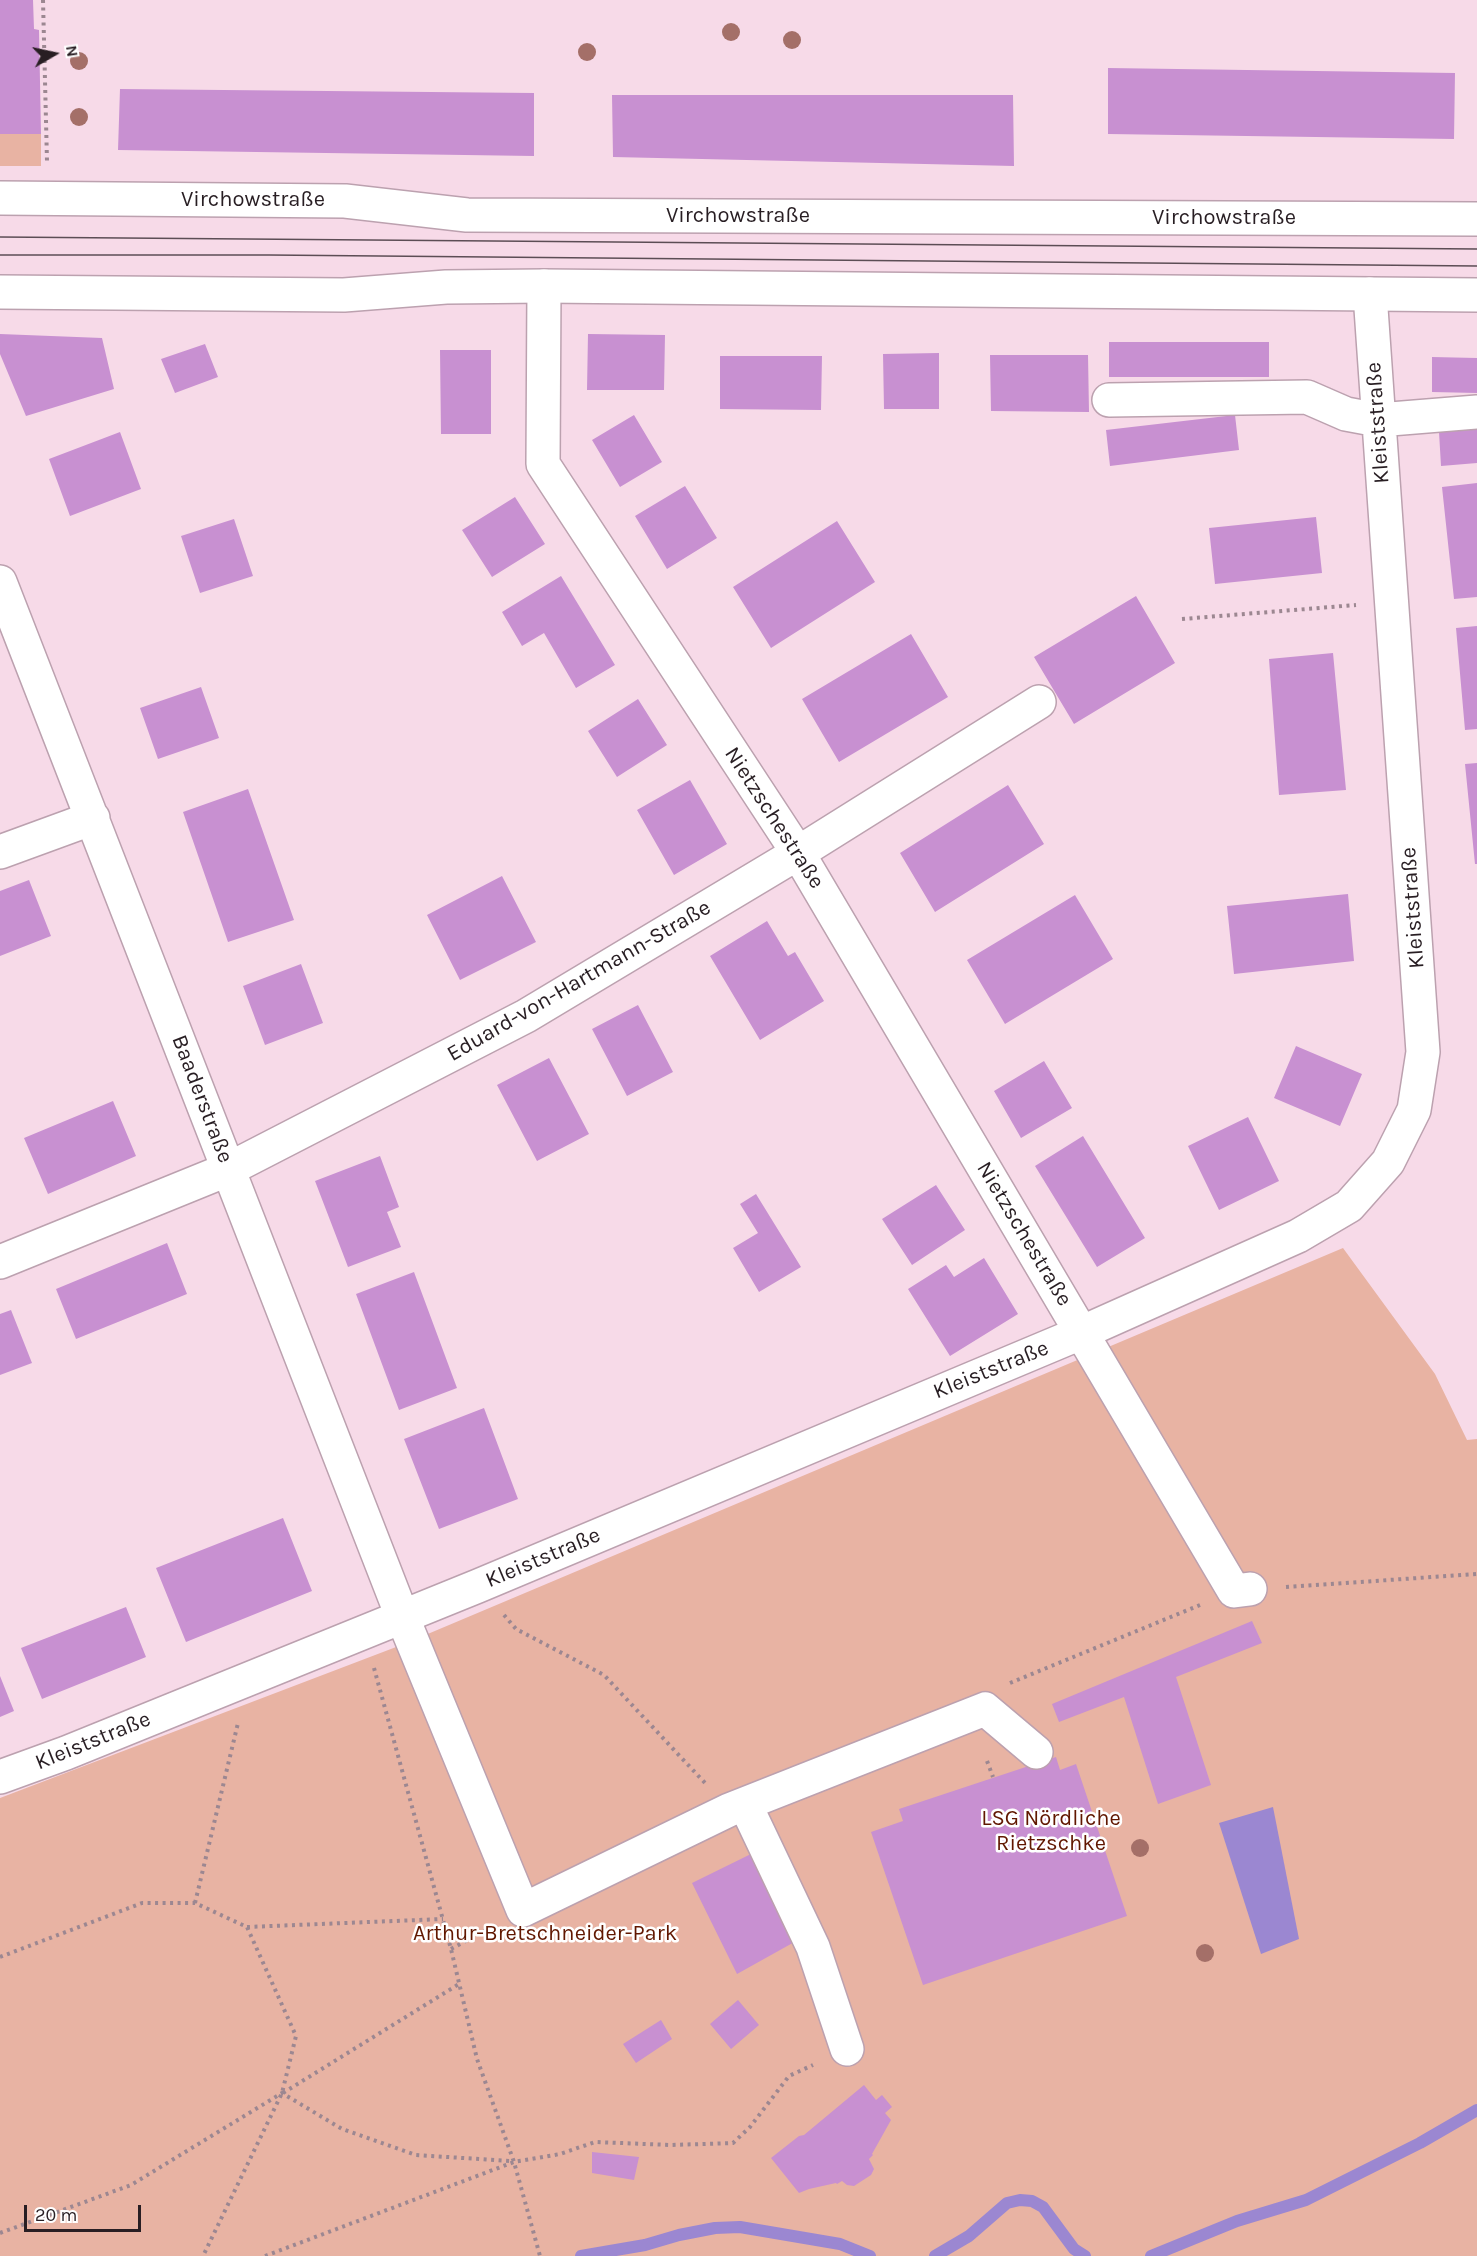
<!DOCTYPE html>
<html>
<head>
<meta charset="utf-8">
<style>
  body { margin:0 }
  #map { position:relative; width:1477px; height:2256px; overflow:hidden; background:#f7dae8; font-family:Karla,sans-serif }
  canvas { display:block }
  .north { position:absolute; left:24px; top:24px; width:60px; height:60px; -webkit-text-stroke:4px #fff; paint-order:stroke; rotate:81deg; font-size:16px; font-weight:700; line-height:24px; text-align:center; color:#281e23 }
  .north::after { content:''; display:block; margin:auto; width:21px; height:27px; background:#281e23; clip-path:polygon(50% 0,100% 100%,50% 72%,0 100%) }
  .scale { position:absolute; left:24px; top:2205px; width:117px; height:27px; box-sizing:border-box; border:3px solid #281e23; border-top:0; padding-left:8px; font-size:18px; line-height:21px; white-space:nowrap; color:#281e23; -webkit-text-stroke:4px #fff; paint-order:stroke }
</style>
</head>
<body>
<div id="map">
<canvas width="1477" height="2256"></canvas>
<div class="north">N</div>
<div class="scale">20 m</div>
</div>
<script>
const ctx = document.querySelector('canvas').getContext('2d');
ctx.lineJoin = 'round';
function fill(path, color) { ctx.fillStyle = color; ctx.fill(path, 'evenodd'); }
const poly = rows => new Path2D(rows.map(r => 'M' + r).join(''));
function strokePath(path, color, width, dash) { ctx.strokeStyle = color; ctx.lineWidth = width; ctx.lineCap = dash ? 'butt' : 'round'; ctx.setLineDash(dash || []); ctx.stroke(path); }
function write(font, color, halo, rows, align = 'center') {
  ctx.font = font + ' Karla,sans-serif'; ctx.lineWidth = 5; ctx.setLineDash([]); ctx.textBaseline = 'middle'; ctx.strokeStyle = halo; ctx.fillStyle = color; for (const [text, x, y, turn = 0] of rows) {
    ctx.save(); ctx.translate(x, y); ctx.rotate((+turn || 0) * Math.PI / 180); ctx.textAlign = isNaN(turn) ? turn : align; if (halo) ctx.strokeText(text, 0, 0); ctx.fillText(text, 0, 0); ctx.restore();
  }
}
fill(poly([
  [0,134,41,134,41,166,0,166],
  [1343,1248,1435,1374,1467,1440,1477,1439,1477,2256,0,2256,0,1798,404,1644]
]), '#e8b3a3');
fill(poly([
  [1273,1807,1299,1939,1261,1954,1219,1823]
]), '#9b87d1');
strokePath(poly([
  [581,2256,645,2245,679,2235,715,2228,740,2227,840,2244,870,2256],
  [935,2256,969,2236,1007,2203,1020,2200,1032,2201,1043,2207,1074,2249,1085,2256],
  [1151,2256,1237,2221,1306,2200,1420,2143,1477,2110]
]), '#9b87d1', 12);
fill(poly([
  [0,0,33,0,34,29,39,30,41,134,0,134],
  [1108,68,1455,73,1454,139,1108,134],
  [120,89,534,93,534,156,118,150],
  [612,95,1013,95,1014,166,613,157],
  [0,334,102,338,114,389,26,416,0,354],
  [588,334,665,335,664,390,587,390],
  [1109,342,1269,342,1269,377,1109,377],
  [205,344,218,377,175,393,161,359],
  [440,350,491,350,491,434,441,434],
  [939,353,939,409,884,409,883,354],
  [990,355,1088,355,1089,412,991,411],
  [720,356,822,356,821,410,720,409],
  [1432,357,1477,358,1477,393,1432,392],
  [634,415,662,462,620,487,592,440],
  [1235,415,1239,450,1110,466,1106,430],
  [1477,429,1477,463,1441,466,1439,432],
  [120,432,141,489,70,516,49,459],
  [1477,483,1477,597,1454,599,1442,487],
  [685,486,717,538,667,569,635,516],
  [515,497,545,544,492,577,462,530],
  [1316,517,1322,573,1215,584,1209,528],
  [234,519,253,576,200,593,181,536],
  [837,521,875,582,771,648,733,587],
  [561,576,615,665,576,688,544,633,522,646,502,612],
  [1136,596,1175,663,1074,724,1034,657],
  [1477,626,1477,729,1465,730,1456,628],
  [911,634,948,697,839,762,802,699],
  [1333,653,1346,790,1279,795,1269,659],
  [201,687,219,738,158,759,140,708],
  [638,699,667,745,617,777,588,731],
  [1477,763,1477,864,1475,864,1465,764],
  [690,780,727,844,674,875,637,810],
  [1008,785,1044,844,935,912,900,853],
  [248,789,294,920,228,942,183,812],
  [502,876,536,942,460,980,427,915],
  [29,880,51,936,0,956,0,891],
  [1348,894,1354,961,1234,974,1227,906],
  [1075,895,1113,959,1005,1024,967,960],
  [767,921,788,956,795,952,824,1001,760,1040,710,956],
  [301,964,323,1023,265,1045,243,986],
  [638,1005,673,1072,627,1096,592,1029],
  [1296,1046,1362,1074,1340,1126,1274,1098],
  [549,1058,589,1134,537,1161,497,1085],
  [1044,1061,1072,1108,1021,1138,994,1091],
  [113,1101,136,1156,48,1194,24,1138],
  [1248,1117,1279,1181,1219,1210,1188,1146],
  [1083,1136,1145,1238,1097,1267,1035,1166],
  [380,1156,399,1207,387,1212,401,1247,348,1267,315,1181],
  [936,1185,965,1230,912,1265,882,1219],
  [756,1194,801,1267,759,1292,733,1248,758,1233,740,1204],
  [167,1243,187,1294,76,1339,56,1289],
  [984,1258,1018,1314,950,1356,908,1289,946,1265,954,1277],
  [414,1272,457,1388,399,1410,356,1294],
  [11,1310,32,1363,0,1375,0,1314],
  [484,1408,518,1499,439,1529,404,1439],
  [283,1518,312,1591,186,1642,156,1568],
  [126,1607,146,1657,42,1699,21,1648],
  [1252,1621,1262,1643,1176,1677,1211,1785,1158,1804,1124,1697,1059,1722,1052,1704],
  [0,1676,14,1711,0,1717],
  [1056,1757,1060,1770,1076,1764,1127,1916,923,1985,871,1832,903,1821,899,1809],
  [753,1853,798,1940,737,1974,692,1883],
  [738,2000,759,2025,731,2049,710,2024],
  [661,2020,672,2039,636,2063,623,2044],
  [864,2085,876,2100,882,2095,892,2107,885,2113,891,2120,872,2154,873,2155,869,2159,874,2169,871,2175,854,2186,847,2185,842,2181,837,2184,836,2183,809,2189,799,2193,771,2158,799,2136,804,2135],
  [592,2152,639,2157,634,2180,592,2173]
]), '#c890d1');
const minor = poly([
  [544,286,543,464,798,853,1234,1591,1250,1589],
  [1109,400,1307,397,1346,414,1378,420,1477,412],
  [0,582,402,1616,523,1910,729,1810,985,1709,1036,1752],
  [0,852,93,818],
  [0,1262,229,1169,526,1016,798,853,1039,702],
  [0,1777,66,1753,478,1586,1083,1332,1298,1236,1349,1206,1388,1162,1414,1110,1423,1052,1370,294],
  [745,1804,813,1947,847,2049]
]);
const major = poly([
  [0,198,345,201,467,215,1477,219],
  [0,292,344,295,446,287,544,286,1477,295]
]);
strokePath(minor, '#bca1af', 36);
strokePath(major, '#bca1af', 36);
strokePath(poly([
  [43,0,47,161],
  [1182,619,1356,605],
  [1286,1587,1477,1574],
  [504,1615,516,1629,604,1675,705,1783],
  [374,1668,451,1949,477,2059,514,2162,540,2256],
  [1010,1683,1200,1605],
  [987,1761,993,1777],
  [195,1903,238,1723],
  [247,1927,443,1919],
  [451,1949,491,1927],
  [0,1957,142,1903,195,1903,247,1927,296,2036,282,2093,203,2256],
  [283,2093,459,1984],
  [0,2233,131,2185,282,2093,342,2129,416,2155,510,2161],
  [265,2256,514,2162,560,2154,595,2142,671,2145,733,2143,750,2127,789,2076,813,2065]
]), '#9c8791', 4, [3, 4.5]);
strokePath(minor, '#fff', 33);
strokePath(major, '#fff', 33);
strokePath(poly([
  [0,237,1477,249],
  [0,255,269,255,1477,266]
]), '#5c4d55', 1.5);
ctx.fillStyle = '#a46f68';
for (const [x, y] of [
  [731,32],
  [792,40],
  [587,52],
  [79,61],
  [79,117],
  [1140,1848],
  [1205,1953]
]) { ctx.beginPath(); ctx.arc(x, y, 9, 0, 2 * Math.PI); ctx.fill(); }
write('22px', '#281e23', '#fff', [
  ["Virchowstraße",253,200],
  ["Virchowstraße",738,216],
  ["Virchowstraße",1224,218],
  ["Kleiststraße",1378,423,-94],
  ["Nietzschestraße",774,818,57],
  ["Kleiststraße",1413,908,-94],
  ["Eduard-von-Hartmann-Straße",579,981,-30],
  ["Baaderstraße",202,1099,69],
  ["Nietzschestraße",1024,1234,59],
  ["Kleiststraße",991,1370,-22],
  ["Kleiststraße",543,1558,-23],
  ["Kleiststraße",93,1741,-22]
]);
write('22px', '#611700', '#fff', [
  ["LSG Nördliche",1051,1819],
  ["Rietzschke",1051,1844],
  ["Arthur-Bretschneider-Park",545,1934]
]);
</script>
</body>
</html>
